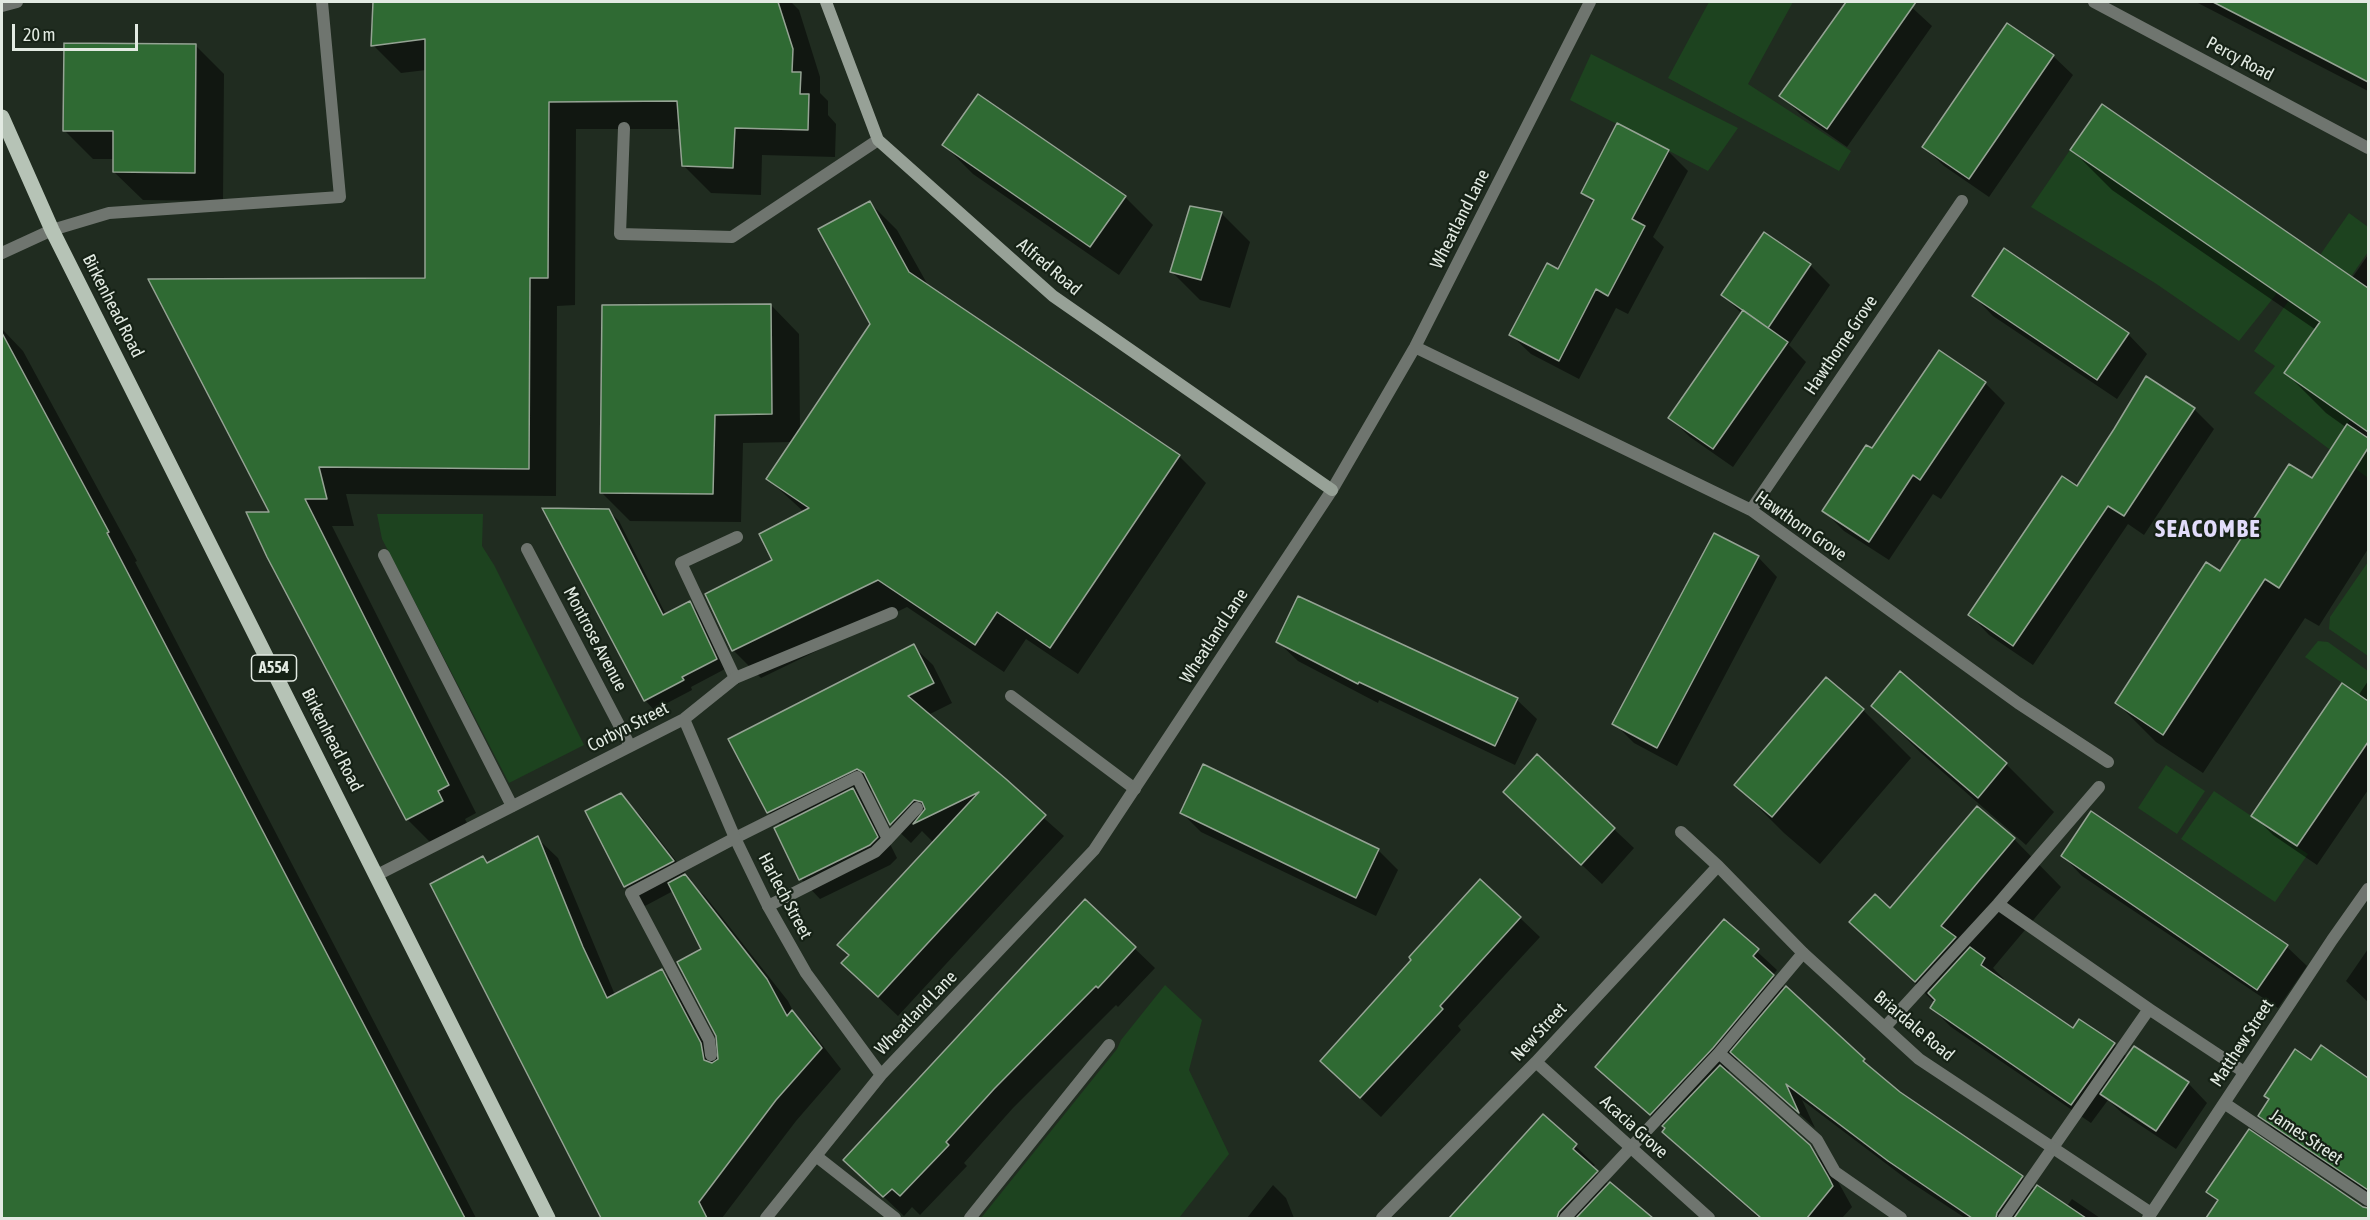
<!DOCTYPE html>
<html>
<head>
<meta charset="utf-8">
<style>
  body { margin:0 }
  #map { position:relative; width:2370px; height:1220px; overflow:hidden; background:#202c20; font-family:"Asap Condensed",sans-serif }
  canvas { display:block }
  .frame { position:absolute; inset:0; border:3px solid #e2eae2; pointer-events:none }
  .scale { position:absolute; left:12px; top:24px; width:126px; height:27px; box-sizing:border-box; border:3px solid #e2eae2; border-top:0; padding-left:8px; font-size:18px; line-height:21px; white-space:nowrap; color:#e2eae2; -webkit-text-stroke:4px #162216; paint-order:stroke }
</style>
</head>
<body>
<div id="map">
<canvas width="2370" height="1220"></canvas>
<div class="frame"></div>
<div class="scale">20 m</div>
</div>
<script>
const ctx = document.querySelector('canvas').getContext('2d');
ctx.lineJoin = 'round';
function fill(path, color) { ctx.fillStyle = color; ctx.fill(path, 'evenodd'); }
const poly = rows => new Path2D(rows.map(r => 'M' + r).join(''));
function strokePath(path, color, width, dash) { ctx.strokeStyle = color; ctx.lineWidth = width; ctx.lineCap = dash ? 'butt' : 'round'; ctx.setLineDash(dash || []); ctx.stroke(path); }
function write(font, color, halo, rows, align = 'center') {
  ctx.font = font + ' "Asap Condensed",sans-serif'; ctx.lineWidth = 4.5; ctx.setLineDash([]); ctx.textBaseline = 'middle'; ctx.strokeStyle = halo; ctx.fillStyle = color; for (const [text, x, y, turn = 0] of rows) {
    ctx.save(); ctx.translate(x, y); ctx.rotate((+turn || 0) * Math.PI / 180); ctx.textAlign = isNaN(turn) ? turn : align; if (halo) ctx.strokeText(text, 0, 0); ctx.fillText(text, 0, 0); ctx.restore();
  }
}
fill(poly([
  [1709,2,1793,2,1748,84,1851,151,1839,171,1668,78],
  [1591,54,1738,128,1708,171,1570,100],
  [2070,150,2278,292,2239,341,2155,283,2031,207],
  [2349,213,2368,227,2368,252,2284,373,2350,420,2345,429,2368,445,2368,478,2254,393,2275,366,2254,351],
  [377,514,483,514,482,546,494,565,584,745,509,783,382,539],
  [2368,562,2368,656,2329,629,2330,617],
  [2318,641,2328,642,2368,671,2368,701,2305,657],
  [2166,765,2205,791,2177,834,2138,808],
  [2214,791,2308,854,2275,902,2181,839],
  [1165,985,1202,1020,1189,1070,1229,1154,1179,1218,981,1218,1117,1049,1121,1040]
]), '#1d431f');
fill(poly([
  [374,2,791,2,799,10,820,77,820,93,828,101,828,115,836,124,835,157,762,155,761,195,711,193,683,165,681,129,576,129,575,305,557,306,556,496,346,494,354,526,332,526,476,813,465,819,470,829,435,847,407,819,271,513,426,280,426,70,401,73,373,45],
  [1847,2,1906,2,1932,26,1847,147,1801,115,1781,95],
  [2196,2,2361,2,2368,5,2368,91],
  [195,45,224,74,223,201,143,200,114,172,115,159,93,159,65,131],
  [2053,56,2073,75,1989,197,1944,166,1924,147],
  [944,145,1125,197,1153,225,1119,275,973,174],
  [2072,150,2352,278,2368,255,2368,549,2319,626,2305,618,2203,773,2156,742,2117,703,2220,573,2312,481,2347,428,2326,413,2286,373,2316,330,2112,190],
  [1668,151,1688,171,1653,237,1664,247,1628,314,1616,308,1579,379,1531,354,1511,335,1558,271,1594,204,1583,193],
  [870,203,897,230,929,287,1179,456,1206,483,1078,674,1026,639,1004,672,907,607,761,678,733,650,774,561,804,512,768,479,792,442,743,443,741,522,630,521,601,492,771,305,799,334,800,430,872,324],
  [1221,213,1250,242,1230,308,1200,300,1172,272],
  [1765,234,1810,265,1830,285,1789,345,1806,362,1733,467,1690,437,1670,418,1742,314,1723,295],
  [1974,296,2128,334,2147,354,2117,399,1993,316],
  [2,329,23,351,137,561,135,562,476,1218,2,1218],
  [1939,352,1985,383,2005,403,1941,499,1933,494,1889,560,1844,531,1824,511,1873,450],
  [2194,409,2214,429,2144,535,2128,524,2033,665,1989,635,1970,615,2077,488],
  [609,511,619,521,666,615,690,603,699,613,725,669,691,687,692,690,654,710,645,700],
  [1758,557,1777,577,1677,766,1634,743,1614,723],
  [1278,642,1517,700,1537,719,1515,765,1379,700,1378,703,1298,661],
  [913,646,933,665,952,703,928,715,1064,836,898,1016,863,983,934,843,922,831,911,843,891,824,874,789,860,796,873,810,897,858,890,865,820,899,801,879,782,826,768,812],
  [1900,673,2006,764,2054,812,2026,845,1921,753,1873,706],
  [2368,681,2368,790,2317,865,2273,835,2253,815,2358,696],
  [1863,710,1911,758,1820,864,1784,833,1736,785],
  [1537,757,1634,848,1602,884,1525,811],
  [620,795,640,815,692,881,690,882,705,896,788,1001,795,1015,813,1033,841,1069,796,1121,722,1218,603,1218,491,1002,483,858,488,863,537,838,558,858,615,995,662,971,682,992,720,1063,703,950,673,891,645,906,625,886],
  [1182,813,1378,850,1398,870,1376,916,1201,832],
  [2091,813,2287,947,2307,966,2278,1008,2082,876,2063,856],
  [2014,839,2061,887,1993,968,2004,979,2003,981,2074,1030,2080,1021,2114,1044,2127,1057,2188,1083,2207,1103,2176,1149,2122,1113,2108,1100,2091,1123,1951,1027,1932,1008,1935,1003,1851,922,1890,910],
  [1085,901,1155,968,1118,1007,1116,1005,1013,1108,964,1163,967,1166,920,1215,912,1207,904,1216,865,1179],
  [1520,918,1540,937,1458,1026,1461,1030,1381,1117,1341,1080],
  [1724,921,1777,970,1772,976,1785,989,1899,1093,2022,1177,2035,1190,2067,1206,2072,1199,2100,1218,1965,1218,1909,1181,1802,1100,1815,1128,1739,1059,1727,1073,1830,1167,1852,1207,1842,1218,1759,1218,1683,1151,1664,1132,1666,1130,1597,1067],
  [2368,949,2368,1002,2346,981],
  [2321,1048,2368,1079,2368,1195,2279,1135,2260,1116,2311,1062],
  [1544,1116,1595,1165,1592,1168,1609,1185,1651,1218,1451,1218],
  [1273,1185,1286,1198,1294,1218,1247,1218],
  [2208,1192,2368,1208,2368,1218,2208,1218,2219,1202]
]), '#0007');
const building = poly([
  [373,2,778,2,793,49,792,72,801,72,800,94,809,94,808,130,735,128,733,168,682,166,677,101,549,102,548,278,530,278,529,469,319,467,327,499,305,499,449,785,438,791,443,801,406,820,267,557,246,512,269,512,148,279,425,278,425,39,371,46,373,2],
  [1846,2,1916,2,1827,129,1779,96,1846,2],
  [2213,2,2368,2,2368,82,2318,56,2213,2],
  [2007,23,2054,55,1969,179,1922,147,2007,23],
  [64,43,196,44,195,173,113,172,113,131,63,131,64,43],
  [978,94,1126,196,1090,247,942,145,978,94],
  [2102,104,2368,288,2368,432,2284,373,2320,322,2070,150,2102,104],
  [1617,123,1669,150,1632,219,1645,226,1608,296,1596,289,1559,361,1509,335,1547,263,1558,269,1594,200,1581,193,1617,123],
  [870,201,909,272,1180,455,1050,648,997,612,975,645,878,580,732,651,705,594,772,560,759,534,809,508,766,479,870,324,818,229,870,201],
  [1190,206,1222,212,1201,280,1170,272,1190,206],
  [1764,232,1811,264,1768,328,1721,295,1764,232],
  [2004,248,2129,333,2097,380,1972,296,2004,248],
  [771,304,772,414,715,415,713,494,600,493,602,305,771,304],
  [1743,310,1788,342,1713,449,1668,418,1743,310],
  [2,333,109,532,107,533,465,1218,2,1218,2,333],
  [1939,350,1986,382,1920,480,1913,475,1869,542,1822,511,1866,445,1872,448,1939,350],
  [2146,376,2195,408,2124,516,2108,506,2013,646,1968,615,2062,476,2077,486,2114,429,2146,376],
  [2347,424,2368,438,2368,448,2279,588,2265,579,2163,735,2115,703,2206,562,2220,571,2289,464,2312,478,2347,424],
  [542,508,609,509,663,615,690,601,717,659,682,677,684,680,644,701,542,508],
  [1714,533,1759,556,1657,748,1612,724,1714,533],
  [1298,596,1518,698,1495,746,1359,682,1358,684,1276,642,1298,596],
  [914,644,934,683,908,696,1006,779,1046,815,878,997,841,963,849,955,837,945,979,792,913,824,925,809,922,802,914,800,890,825,864,773,857,769,767,813,728,739,914,644],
  [1900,671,2007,763,1978,798,1871,706,1900,671],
  [1826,677,1864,709,1772,817,1734,785,1826,677],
  [2342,683,2368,701,2368,742,2297,846,2251,816,2342,683],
  [1537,754,1615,828,1581,865,1503,792,1537,754],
  [1203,764,1379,849,1356,898,1180,813,1203,764],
  [853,788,878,837,870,845,799,880,774,828,853,788],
  [621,793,674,861,624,887,585,811,621,793],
  [1977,806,2015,838,1941,926,1956,937,1915,982,1849,922,1875,894,1890,908,1977,806],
  [2091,811,2288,945,2257,990,2061,856,2091,811],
  [538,836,583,947,607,998,662,969,701,1043,704,1060,712,1063,718,1059,716,1036,677,962,701,949,668,883,685,874,767,979,787,1016,792,1010,822,1048,776,1100,699,1202,707,1218,601,1218,430,884,483,856,487,863,538,836],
  [1480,879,1521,917,1440,1006,1443,1009,1360,1098,1320,1061,1411,960,1409,957,1480,879],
  [1085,899,1136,947,1098,988,1096,986,994,1089,946,1142,949,1145,900,1196,892,1189,883,1197,843,1160,1085,899],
  [1724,919,1759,949,1753,956,1774,975,1713,1048,1650,1115,1595,1067,1724,919],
  [1970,947,1985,958,1981,965,2073,1028,2079,1019,2115,1043,2071,1105,1930,1008,1935,1000,1928,993,1970,947],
  [1786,986,1865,1059,1863,1061,1900,1092,2023,1176,1997,1213,1996,1218,1972,1218,1888,1161,1786,1084,1799,1113,1730,1052,1786,986],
  [2321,1045,2368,1078,2368,1190,2258,1116,2269,1099,2264,1096,2295,1049,2311,1060,2321,1045],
  [2134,1046,2189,1082,2156,1131,2100,1094,2134,1046],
  [1720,1065,1810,1145,1829,1178,1833,1186,1807,1218,1761,1218,1662,1132,1665,1128,1662,1126,1720,1065],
  [1543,1114,1577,1144,1573,1149,1598,1171,1559,1212,1557,1218,1449,1218,1543,1114],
  [2249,1129,2363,1207,2368,1208,2368,1218,2206,1218,2218,1200,2206,1192,2249,1129],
  [1610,1182,1653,1218,1576,1218,1610,1182],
  [2037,1185,2086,1218,2014,1218,2037,1185]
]);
fill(building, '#2f6a33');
strokePath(building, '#95a394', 1.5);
strokePath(poly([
  [2,6,17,2],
  [624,128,620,234,732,237,878,140],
  [2,253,52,230,109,213,340,197,322,2],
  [384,555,512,806],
  [735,678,681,563,737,537],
  [1011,696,1135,789],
  [888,839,917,808],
  [1998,904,2149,1009,2004,1218],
  [1803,953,1719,1053,1817,1140,1835,1172,1901,1218],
  [2149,1009,2244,1072],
  [1885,1027,1998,904,2099,787],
  [711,1055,709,1040,631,893,735,838,857,777,888,839,875,852,768,906],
  [816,1156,895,1218],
  [970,1218,1109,1045],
  [1565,1218,1719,1053]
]), '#6f756f', 12);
strokePath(poly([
  [2094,2,2368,148],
  [1415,347,1751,510,2018,703,2108,762],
  [1751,510,1962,201],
  [527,549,630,746],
  [684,719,735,838,768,906,806,973,881,1075],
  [1681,832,1718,866,1803,953,1919,1059,2151,1213],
  [377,875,684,719,735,678,892,613],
  [1536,1062,1709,1218],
  [2224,1103,2368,1200],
  [766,1218,881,1075,1094,850,1332,490,1415,347,1590,2],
  [1382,1218,1536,1062,1718,866],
  [2148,1218,2332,940,2368,889]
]), '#6f756f', 12);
strokePath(poly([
  [826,2,878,140,1053,296,1332,490]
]), '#97a197', 12);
strokePath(poly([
  [2,117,52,230,548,1218]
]), '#b6c3b6', 15);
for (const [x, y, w] of [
  [274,668,45]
]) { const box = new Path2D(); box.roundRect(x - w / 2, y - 13, w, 26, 4.5); ctx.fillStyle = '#162216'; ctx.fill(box); strokePath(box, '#e2eae2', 1.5); }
write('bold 16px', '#e2eae2', null, [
  ["A554",274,668]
]);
write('18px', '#e2eae2', '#162216', [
  ["Percy Road",2240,59,28],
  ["Wheatland Lane",1460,219,-63],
  ["Alfred Road",1049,267,40],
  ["Birkenhead Road",113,306,63],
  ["Hawthorne Grove",1841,345,-56],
  ["Hawthorn Grove",1801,526,35],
  ["Wheatland Lane",1214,636,-57],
  ["Montrose Avenue",595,639,62],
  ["Corbyn Street",628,727,-27],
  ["Birkenhead Road",332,740,63],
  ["Harlech Street",785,896,62],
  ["Wheatland Lane",916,1013,-46],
  ["Briardale Road",1914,1026,40],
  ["New Street",1539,1032,-47],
  ["Matthew Street",2242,1043,-57],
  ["Acacia Grove",1634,1127,42],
  ["James Street",2306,1137,34]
]);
ctx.letterSpacing = '1.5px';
write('bold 24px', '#e2dcfa', '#162216', [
  ["SEACOMBE",2208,529]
]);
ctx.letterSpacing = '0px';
</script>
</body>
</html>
